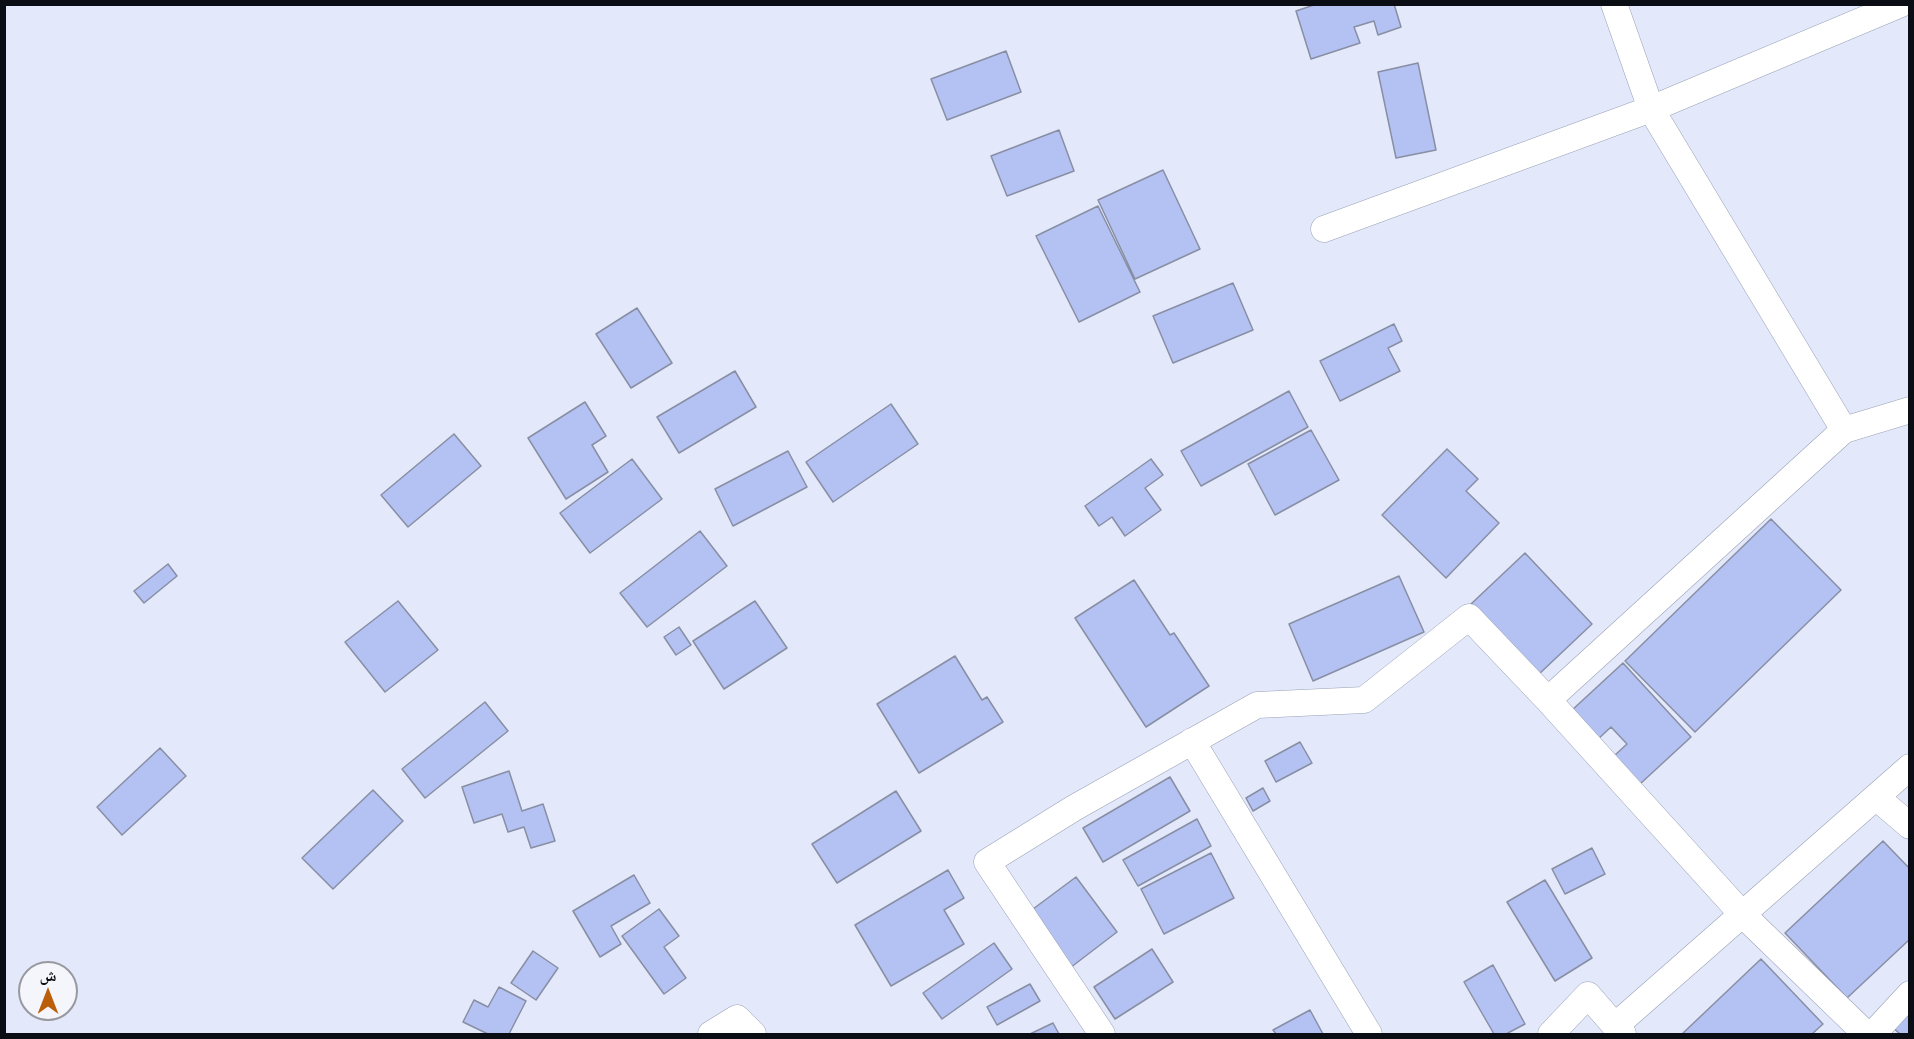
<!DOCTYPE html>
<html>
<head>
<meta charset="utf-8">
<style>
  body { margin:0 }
  #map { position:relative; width:1914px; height:1039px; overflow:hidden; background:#e3e9fb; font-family:Inter,"Noto Naskh Arabic",sans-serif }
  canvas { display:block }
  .frame { position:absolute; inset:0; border:6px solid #0b0d15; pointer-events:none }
  .north { position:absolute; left:18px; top:961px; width:60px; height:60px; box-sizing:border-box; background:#f5f6fb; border:2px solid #97999f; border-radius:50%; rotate:0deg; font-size:16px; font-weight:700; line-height:24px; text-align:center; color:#0b0d15 }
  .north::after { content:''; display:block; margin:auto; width:21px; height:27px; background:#bb5e0a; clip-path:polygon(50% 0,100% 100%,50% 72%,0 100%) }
</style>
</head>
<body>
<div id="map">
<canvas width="1914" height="1039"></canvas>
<div class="frame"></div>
<div class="north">ش</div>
</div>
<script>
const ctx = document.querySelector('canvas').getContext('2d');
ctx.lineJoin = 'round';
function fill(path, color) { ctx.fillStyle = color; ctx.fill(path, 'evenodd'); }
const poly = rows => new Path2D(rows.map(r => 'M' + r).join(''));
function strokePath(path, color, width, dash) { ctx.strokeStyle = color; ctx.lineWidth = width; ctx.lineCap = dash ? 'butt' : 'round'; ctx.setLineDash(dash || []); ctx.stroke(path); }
const building = poly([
  [1317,4,1394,4,1401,27,1378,35,1374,21,1354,27,1360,43,1311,59,1296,11,1317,4],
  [1006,51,1021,92,947,120,931,79,1006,51],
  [1418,63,1436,150,1396,158,1378,72,1418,63],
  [1059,130,1074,171,1007,196,991,156,1059,130],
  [1163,170,1200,249,1135,279,1098,200,1163,170],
  [1098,206,1140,292,1079,322,1036,236,1098,206],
  [1233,283,1253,330,1173,363,1153,316,1233,283],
  [637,308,672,363,631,388,596,334,637,308],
  [1394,324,1402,341,1388,348,1400,371,1340,401,1320,361,1394,324],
  [735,371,756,407,679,453,657,417,735,371],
  [1289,391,1308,427,1201,486,1181,451,1289,391],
  [585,402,606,436,592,445,608,472,566,499,528,438,585,402],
  [891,404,918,444,833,502,806,462,891,404],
  [1311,430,1339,480,1275,515,1248,464,1311,430],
  [454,434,481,466,408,527,381,495,454,434],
  [1447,449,1478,479,1466,491,1499,523,1446,578,1382,515,1447,449],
  [788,451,807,487,733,526,715,489,788,451],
  [632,459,662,499,590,553,560,513,632,459],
  [1151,459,1163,475,1145,488,1161,510,1125,536,1112,517,1099,526,1085,506,1151,459],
  [1771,519,1841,590,1695,732,1625,661,1771,519],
  [700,531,727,566,647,627,620,593,700,531],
  [1525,553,1592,624,1538,675,1471,604,1525,553],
  [168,564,177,576,144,603,134,591,168,564],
  [1399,576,1424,632,1313,681,1289,624,1399,576],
  [1134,580,1170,635,1174,633,1209,686,1146,727,1075,618,1134,580],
  [398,601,438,650,385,692,345,642,398,601],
  [755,601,787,648,724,689,693,641,755,601],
  [679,627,691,645,676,655,664,637,679,627],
  [955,656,982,700,987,697,1003,722,919,773,877,704,955,656],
  [1623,663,1691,737,1640,784,1614,756,1627,744,1611,727,1597,740,1571,711,1623,663],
  [485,702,508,731,425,798,402,769,485,702],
  [1300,742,1312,763,1276,782,1265,761,1300,742],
  [160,748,186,776,122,835,97,807,160,748],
  [509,771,522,811,543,804,555,841,531,848,524,827,508,832,502,814,474,823,462,787,509,771],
  [1170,777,1190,811,1103,862,1083,828,1170,777],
  [1263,788,1270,801,1253,811,1246,798,1263,788],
  [373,790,403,821,333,889,302,858,373,790],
  [896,791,921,831,837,883,812,844,896,791],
  [1197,819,1211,846,1138,886,1123,860,1197,819],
  [1883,841,1910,869,1910,939,1847,998,1785,933,1883,841],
  [1592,848,1605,874,1565,894,1552,869,1592,848],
  [1211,853,1234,898,1164,934,1141,889,1211,853],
  [948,870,964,898,944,910,964,944,891,986,855,925,948,870],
  [634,875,650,903,611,926,621,944,600,957,573,911,634,875],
  [1076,877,1117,932,1066,971,1025,915,1076,877],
  [1545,880,1592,958,1555,981,1507,902,1545,880],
  [659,909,679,936,664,947,686,978,664,994,622,936,659,909],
  [994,943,1012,969,942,1019,923,993,994,943],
  [1152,949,1173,982,1115,1019,1094,987,1152,949],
  [533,951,558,968,536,1000,511,983,533,951],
  [1761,959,1823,1024,1812,1034,1682,1034,1761,959],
  [1493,965,1525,1024,1506,1034,1494,1034,1464,982,1493,965],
  [1030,984,1040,1001,997,1025,987,1007,1030,984],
  [499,987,526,1001,509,1034,488,1034,463,1022,474,1000,488,1007,499,987],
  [1910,1006,1910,1034,1900,1034,1890,1025,1910,1006],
  [1310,1010,1323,1034,1276,1034,1273,1030,1310,1010],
  [1053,1023,1059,1034,1030,1034,1053,1023]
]);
fill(building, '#b4c2f3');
strokePath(building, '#888ea3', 1.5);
const street = poly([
  [1324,229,1651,109,1901,4],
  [1844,430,1910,410],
  [1548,700,1844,430,1651,109,1614,4],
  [1192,741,1369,1034],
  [1876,797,1910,826],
  [711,1034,737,1018,753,1034],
  [1102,1034,987,862,1074,808,1257,705,1364,700,1469,617,1548,700,1742,914,1866,1034],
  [1551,1034,1588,995,1615,1026],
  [1623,1034,1615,1026,1910,767],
  [1873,1034,1910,994]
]);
strokePath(street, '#9aa1b6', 27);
strokePath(street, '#fff', 26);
</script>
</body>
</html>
